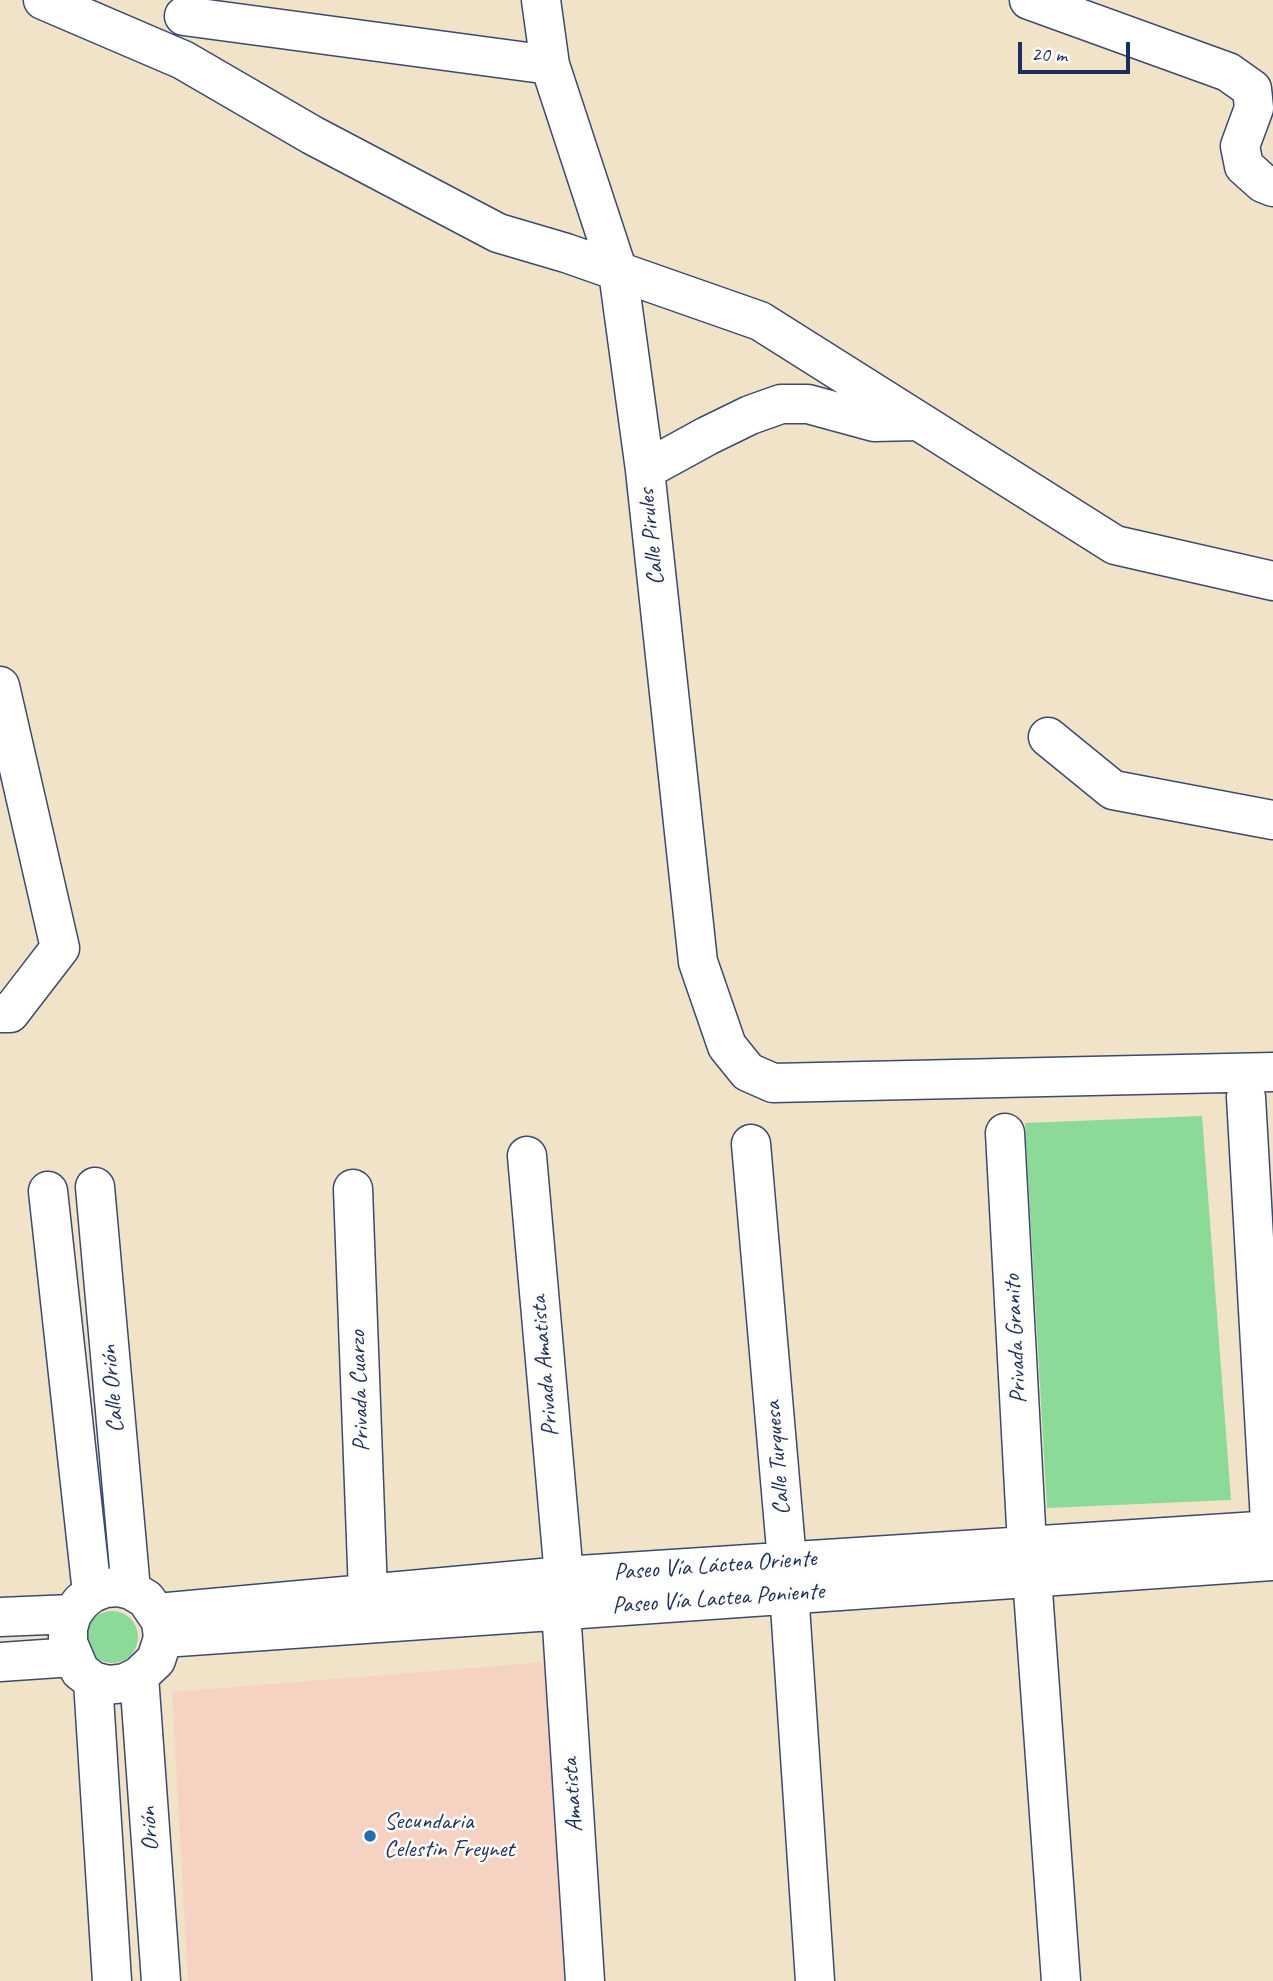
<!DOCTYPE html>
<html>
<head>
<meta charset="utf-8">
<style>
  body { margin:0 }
  #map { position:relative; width:1273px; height:1981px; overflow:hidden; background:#f0e3c7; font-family:Caveat,sans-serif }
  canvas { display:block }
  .scale { position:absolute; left:1018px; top:42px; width:112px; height:32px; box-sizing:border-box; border:4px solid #1b2f5e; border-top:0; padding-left:9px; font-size:21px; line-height:24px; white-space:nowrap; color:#1b2f5e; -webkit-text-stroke:5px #fdfcf7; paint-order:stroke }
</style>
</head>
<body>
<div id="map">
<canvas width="1273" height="1981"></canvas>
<div class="scale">20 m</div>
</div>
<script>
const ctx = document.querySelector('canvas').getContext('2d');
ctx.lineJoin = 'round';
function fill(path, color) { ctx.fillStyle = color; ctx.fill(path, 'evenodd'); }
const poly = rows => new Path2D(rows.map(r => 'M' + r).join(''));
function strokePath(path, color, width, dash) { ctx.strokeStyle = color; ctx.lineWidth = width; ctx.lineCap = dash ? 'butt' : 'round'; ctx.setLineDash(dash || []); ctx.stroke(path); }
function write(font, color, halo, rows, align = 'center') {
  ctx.font = font + ' Caveat,sans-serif'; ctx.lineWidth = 5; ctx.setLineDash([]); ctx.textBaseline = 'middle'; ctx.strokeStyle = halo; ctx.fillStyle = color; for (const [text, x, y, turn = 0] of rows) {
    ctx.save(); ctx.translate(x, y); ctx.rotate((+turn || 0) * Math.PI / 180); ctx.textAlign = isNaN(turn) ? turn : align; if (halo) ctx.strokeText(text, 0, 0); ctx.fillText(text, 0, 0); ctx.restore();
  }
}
fill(poly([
  [548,1662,571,1981,188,1981,172,1692]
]), '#f6d2c3');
fill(poly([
  [1202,1116,1231,1500,1047,1508,1025,1123],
  '86 1637a26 26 0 1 1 52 0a26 26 0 1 1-52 0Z'
]), '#8cda98');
const minor = poly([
  [43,0,183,60,312,135,498,233,566,253,760,321,1115,545,1273,581],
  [541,0,550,65,618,272,645,470,698,962,727,1046,748,1072,773,1083,1273,1072],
  [1029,0,1228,72,1252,89,1254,108,1240,146,1244,166,1263,183,1273,187],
  [184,16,550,65],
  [645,470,707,436,750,415,781,404,808,404,874,422,915,421],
  [0,686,60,948,10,1013,0,1013],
  [1048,737,1113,790,1273,820],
  [1246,1097,1272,1557],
  [1005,1133,1027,1545],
  [751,1144,787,1561,815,1981],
  [527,1156,564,1576],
  [95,1187,131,1590],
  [353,1189,368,1593],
  [48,1191,92,1593],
  [1032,1577,1061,1981],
  [118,1587,131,1590,146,1599,161,1621,163,1638,156,1660,139,1676,125,1683,108,1685,93,1681,80,1671,68,1643,68,1628,72,1614,81,1602,92,1593,105,1588,118,1587],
  [561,1610,585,1981],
  [157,1613,564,1576,1273,1530],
  [0,1617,72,1614],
  [163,1638,1273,1561],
  [0,1662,73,1657],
  [139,1676,161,1981],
  [93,1681,112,1981]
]);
strokePath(minor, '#3b4a6e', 41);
strokePath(minor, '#fff', 38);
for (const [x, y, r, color] of [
  [370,1836,7,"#1f6fb2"]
]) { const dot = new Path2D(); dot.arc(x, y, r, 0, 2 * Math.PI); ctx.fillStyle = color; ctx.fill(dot); strokePath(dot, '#fdfcf7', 2.5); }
write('24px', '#1b2f5e', '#fdfcf7', [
  ["Calle Pirules",652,537,-96],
  ["Privada Granito",1016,1339,-93],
  ["Privada Amatista",545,1366,-95],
  ["Calle Orión",113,1389,-95],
  ["Privada Cuarzo",360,1391,-92],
  ["Calle Turquesa",778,1458,-95],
  ["Paseo Vía Láctea Oriente",715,1566,-4],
  ["Paseo Vía Lactea Poniente",718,1599,-4],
  ["Amatista",573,1795,-94],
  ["Orión",150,1829,-94]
]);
write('24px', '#1b2f5e', '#fdfcf7', [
  ["Secundaria",384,1822],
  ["Celestin Freynet",384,1850]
], 'left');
</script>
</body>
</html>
